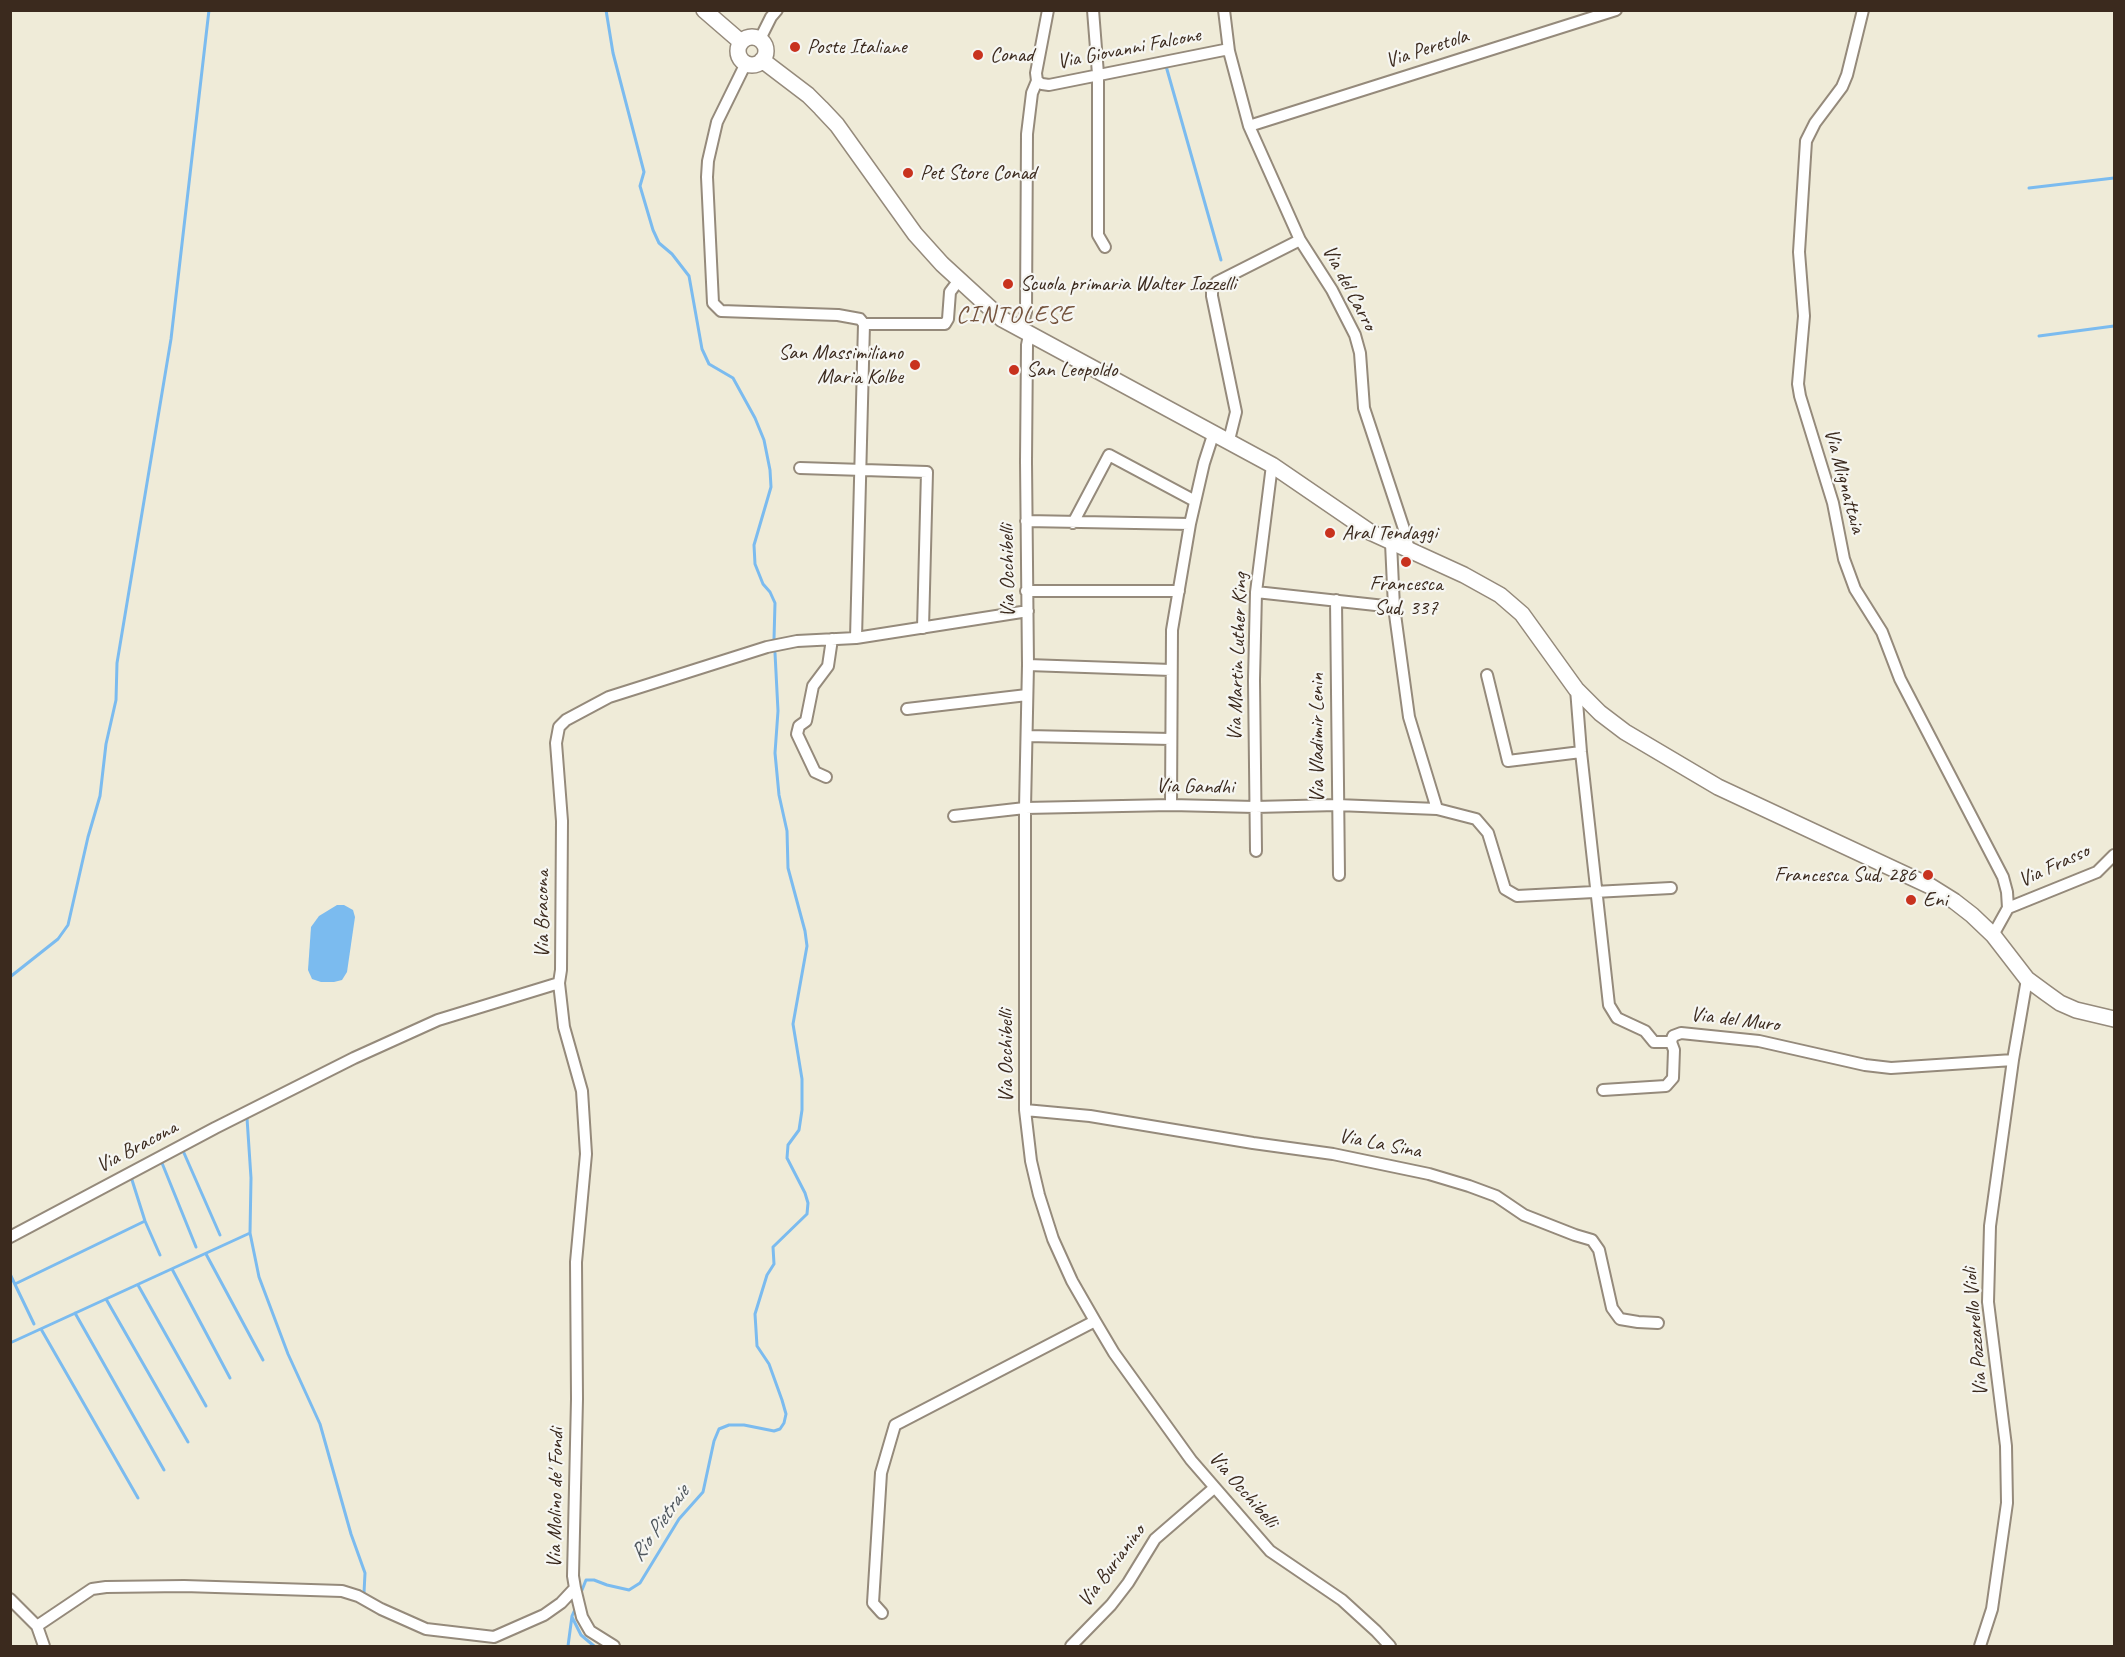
<!DOCTYPE html>
<html>
<head>
<meta charset="utf-8">
<style>
  body { margin:0 }
  #map { position:relative; width:2125px; height:1657px; overflow:hidden; background:#efebd8; font-family:Caveat,sans-serif }
  canvas { display:block }
  .frame { position:absolute; inset:0; border:12px solid #3b2a1e; pointer-events:none }
</style>
</head>
<body>
<div id="map">
<canvas width="2125" height="1657"></canvas>
<div class="frame"></div>
</div>
<script>
const ctx = document.querySelector('canvas').getContext('2d');
ctx.lineJoin = 'round';
function fill(path, color) { ctx.fillStyle = color; ctx.fill(path, 'evenodd'); }
const poly = rows => new Path2D(rows.map(r => 'M' + r).join(''));
function strokePath(path, color, width, dash) { ctx.strokeStyle = color; ctx.lineWidth = width; ctx.lineCap = dash ? 'butt' : 'round'; ctx.setLineDash(dash || []); ctx.stroke(path); }
function write(font, color, halo, rows, align = 'center') {
  ctx.font = font + ' Caveat,sans-serif'; ctx.lineWidth = 4.5; ctx.setLineDash([]); ctx.textBaseline = 'middle'; ctx.strokeStyle = halo; ctx.fillStyle = color; for (const [text, x, y, turn = 0] of rows) {
    ctx.save(); ctx.translate(x, y); ctx.rotate((+turn || 0) * Math.PI / 180); ctx.textAlign = isNaN(turn) ? turn : align; if (halo) ctx.strokeText(text, 0, 0); ctx.fillText(text, 0, 0); ctx.restore();
  }
}
fill(poly([
  [337,905,344,905,353,910,355,917,347,972,342,980,334,982,321,982,312,979,308,970,311,927,319,916]
]), '#7bbbef');
strokePath(poly([
  [606,10,613,53,644,172,640,186,653,230,659,243,672,254,689,276,702,349,709,364,733,378,755,418,764,440,770,470,771,487,754,545,755,564,763,584,770,592,775,603,774,639],
  [1166,66,1221,260],
  [2029,188,2114,178],
  [2039,336,2114,326],
  [10,977,58,939,68,925,88,837,100,796,106,744,116,700,117,663,171,339,209,10],
  [247,1118,251,1178,250,1233,259,1277,288,1354,320,1424,351,1534,365,1573,364,1593],
  [184,1153,220,1235],
  [162,1163,196,1247],
  [132,1180,145,1221,160,1255],
  [206,1254,263,1360],
  [172,1269,230,1378],
  [10,1274,34,1324],
  [15,1284,145,1221],
  [138,1285,206,1406],
  [106,1299,188,1442],
  [75,1313,164,1470],
  [41,1329,138,1498],
  [10,1343,250,1233],
  [580,1595,586,1580,594,1580,607,1585,629,1590,640,1583,679,1519,703,1492,714,1441,719,1429,729,1425,744,1425,774,1431,780,1429,784,1423,786,1414,782,1400,769,1364,757,1346,755,1314,767,1275,774,1264,773,1247,807,1214,808,1203,805,1193,787,1158,788,1145,799,1130,802,1110,802,1079,793,1024,807,946,805,931,788,868,787,831,779,795,775,753,778,711,775,653],
  [572,1617,581,1635,594,1646],
  [568,1646,572,1616,576,1607]
]), '#7bbbef', 3);
const street = poly([
  [1093,10,1098,74,1098,235,1105,247],
  [1224,10,1229,51,1249,126,1300,240,1332,290,1355,335,1360,353,1364,408,1405,532,1409,551],
  [1863,10,1847,75,1842,87,1815,123,1806,141,1799,252,1804,316,1798,384,1800,396,1833,503,1844,559,1855,589,1882,632,1900,679,2003,877,2007,892,2008,908,1993,935],
  [760,39,771,17,777,10],
  [746,63,717,122,708,161,707,177,713,303,721,311,838,315,860,319,864,324,856,638],
  [1037,81,1042,84,1049,85,1224,50,1229,51],
  [1249,126,1616,10],
  [864,324,945,324,948,319,950,292,959,280],
  [1021,330,1026,312,1027,134,1032,93,1037,81,1036,73,1048,10],
  [1029,335,1027,345,1026,461,1028,665,1025,808,1025,1110,1031,1161,1039,1195,1053,1239,1072,1281,1095,1321,1114,1353,1191,1460,1270,1551,1342,1600,1376,1631,1390,1646],
  [1229,440,1236,412,1212,296,1212,288,1217,282,1300,240],
  [800,468,927,472,923,628],
  [1026,521,1190,524],
  [1073,523,1109,455,1195,501],
  [1391,543,1394,607,1409,717,1437,809],
  [1026,591,1179,591],
  [1256,592,1394,607],
  [1336,600,1339,875],
  [1028,665,1171,670],
  [1487,675,1508,761,1581,752],
  [1576,689,1581,752,1609,1005,1617,1018,1645,1031,1654,1042,1671,1042,1673,1036,1681,1033,1759,1041,1865,1065,1891,1068,2013,1060],
  [907,709,1027,695],
  [1027,736,1171,739],
  [826,777,815,772,797,734,799,726,806,721,813,686,828,666,832,639],
  [1171,805,1172,630,1190,524,1204,463,1214,432],
  [954,816,1025,808,1171,805,1255,807,1337,805,1437,809,1476,819,1488,833,1505,889,1517,896,1671,888],
  [1256,851,1254,680,1256,592,1272,465],
  [2008,908,2097,872,2114,855],
  [1603,1090,1666,1086,1673,1078,1674,1050,1671,1042],
  [1025,1110,1090,1116,1253,1143,1333,1154,1429,1174,1469,1186,1496,1196,1524,1215,1575,1235,1592,1240,1599,1250,1612,1308,1620,1319,1638,1322,1658,1323],
  [10,1237,215,1128,354,1058,438,1020,559,983,561,970,562,821,556,743,559,727,566,720,609,697,767,647,797,641,856,638,1028,611],
  [575,1588,582,1617,590,1631,614,1646],
  [10,1599,37,1626,44,1646],
  [882,1613,873,1603,881,1473,895,1425,1095,1321],
  [37,1626,92,1589,106,1587,184,1586,342,1591,358,1596,381,1609,426,1629,494,1637,544,1615,561,1603,575,1588,573,1576,577,1399,576,1262,586,1154,582,1091,564,1027,559,983],
  [1071,1646,1111,1605,1128,1583,1155,1539,1214,1488],
  [1980,1646,1992,1609,2007,1503,2006,1446,1988,1302,1990,1226,2013,1060,2027,979]
]);
const secondary = poly([
  [704,10,741,42],
  '738 51a14 14 0 1 1 28 0a14 14 0 1 1-28 0Z',
  [762,60,808,95,821,108,837,125,915,234,942,264,1002,319,1272,465,1370,532,1464,575,1500,595,1522,614,1576,689,1600,713,1625,732,1718,787,1930,886,1954,901,1972,915,1993,935,2027,979,2046,993,2060,1003,2076,1010,2114,1019]
]);
strokePath(street, '#958a7b', 14);
strokePath(secondary, '#958a7b', 18);
strokePath(street, '#fff', 10);
strokePath(secondary, '#fff', 15);
for (const [x, y, r, color] of [
  [795,47,6,"#c8321e"],
  [978,55,6,"#c8321e"],
  [908,173,6,"#c8321e"],
  [1008,284,6,"#c8321e"],
  [915,365,6,"#c8321e"],
  [1014,370,6,"#c8321e"],
  [1330,533,6,"#c8321e"],
  [1406,562,6,"#c8321e"],
  [1928,875,6,"#c8321e"],
  [1911,900,6,"#c8321e"]
]) { const dot = new Path2D(); dot.arc(x, y, r, 0, 2 * Math.PI); ctx.fillStyle = color; ctx.fill(dot); strokePath(dot, '#f6f6f2', 2); }
write('21px', '#3b2a1e', '#f6f6f2', [
  ["Poste Italiane",807,47],
  ["Conad",990,55],
  ["Pet Store Conad",920,173],
  ["Scuola primaria Walter Iozzelli",1020,284],
  ["San Massimiliano",903,353,"right"],
  ["Maria Kolbe",903,377,"right"],
  ["San Leopoldo",1026,370],
  ["Aral Tendaggi",1342,533],
  ["Francesca",1406,584,"center"],
  ["Sud, 337",1406,608,"center"],
  ["Francesca Sud, 286",1916,875,"right"],
  ["Eni",1923,900]
], 'left');
write('21px', '#3b2a1e', '#f6f6f2', [
  ["Via Giovanni Falcone",1129,49,-11],
  ["Via Peretola",1427,49,-18],
  ["Via del Carro",1349,288,62],
  ["Via Mignattaia",1844,481,75],
  ["Via Occhibelli",1008,571,-91],
  ["Via Martin Luther King",1238,657,-88],
  ["Via Vladimir Lenin",1317,738,-90],
  ["Via Gandhi",1195,787,1],
  ["Via Frasso",2054,866,-25],
  ["Via Bracona",542,914,-90],
  ["Via del Muro",1735,1020,7],
  ["Via Occhibelli",1006,1056,-90],
  ["Via La Sina",1380,1144,11],
  ["Via Bracona",137,1147,-28],
  ["Via Pozzarello Violi",1976,1332,-95],
  ["Via Occhibelli",1243,1490,49],
  ["Via Molino de' Fondi",556,1498,-89],
  ["Via Burianino",1112,1566,-53]
]);
write('italic 22px', '#4e565d', '#f6f6f2', [
  ["Rio Pietraie",660,1524,-55]
]);
ctx.letterSpacing = '1.5px';
write('24px', '#75543e', '#f6f6f2', [
  ["CINTOLESE",1015,316]
]);
ctx.letterSpacing = '0px';
</script>
</body>
</html>
